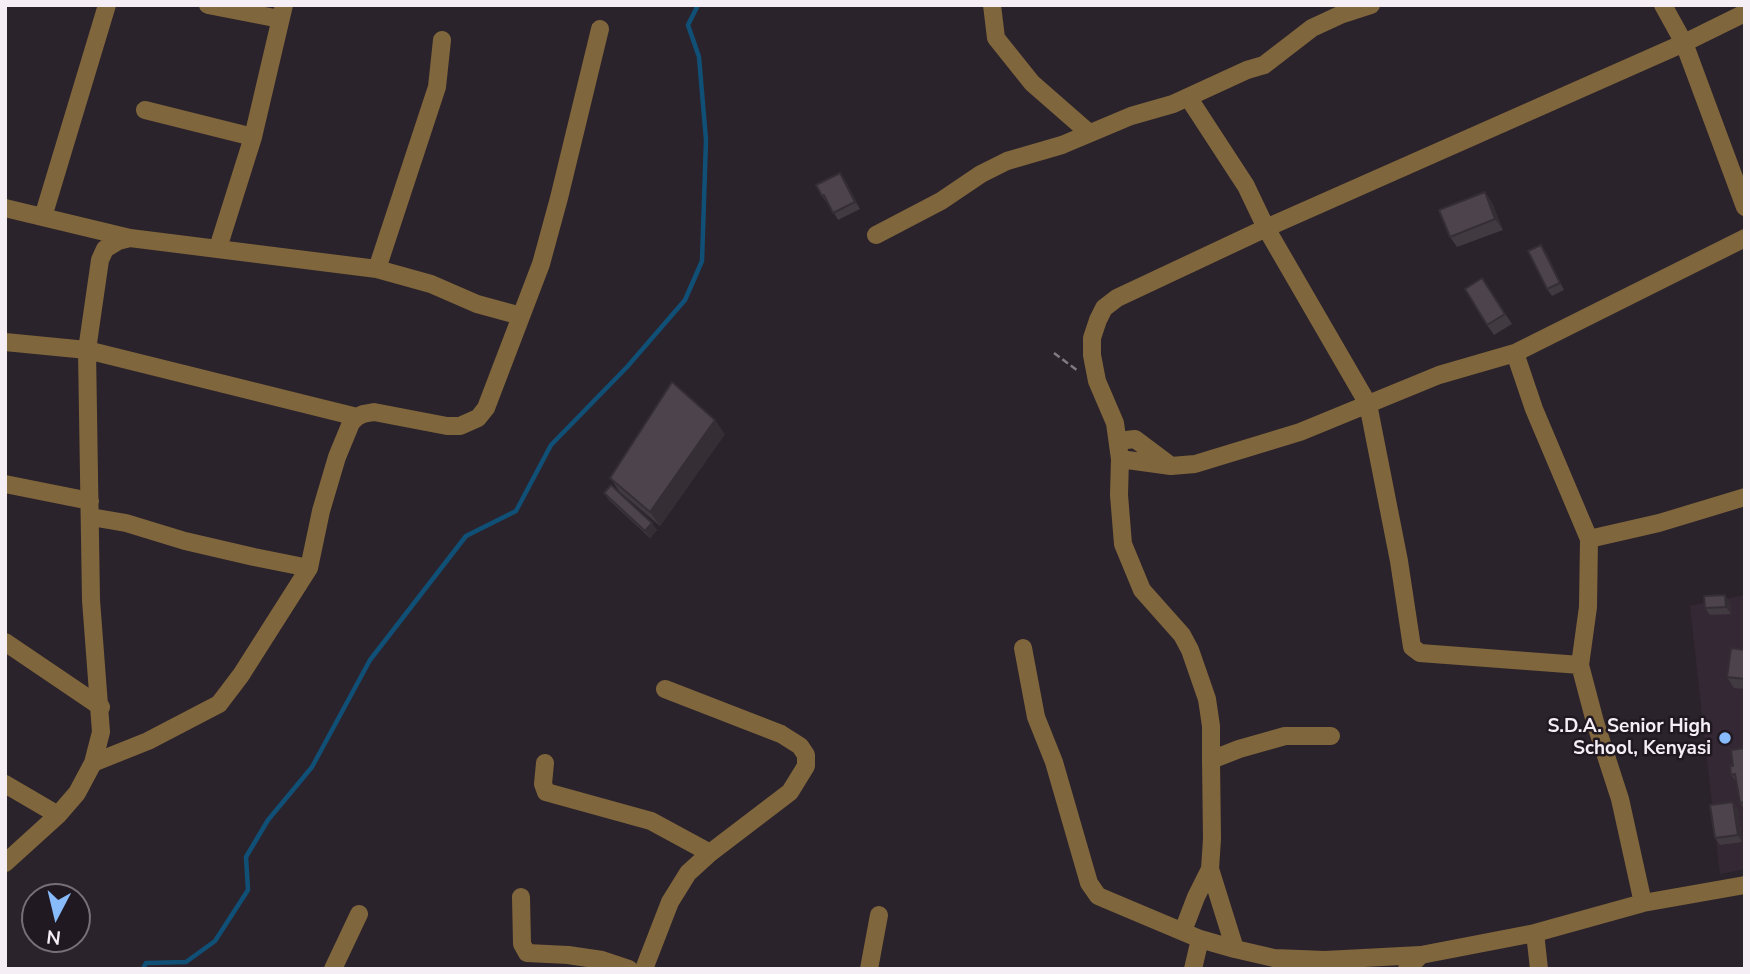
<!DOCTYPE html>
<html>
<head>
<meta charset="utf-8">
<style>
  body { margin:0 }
  #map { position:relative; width:1750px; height:974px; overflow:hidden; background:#2b232b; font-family:"Nunito Sans",sans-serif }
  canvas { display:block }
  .frame { position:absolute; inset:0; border:7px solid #f5eff5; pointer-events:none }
  .north { position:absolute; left:21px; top:883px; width:70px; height:70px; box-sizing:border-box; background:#211921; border:2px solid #766f76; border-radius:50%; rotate:187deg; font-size:19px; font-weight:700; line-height:28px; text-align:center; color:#f5eff5 }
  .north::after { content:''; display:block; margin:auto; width:24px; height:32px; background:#87bbfb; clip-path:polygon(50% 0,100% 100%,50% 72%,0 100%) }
</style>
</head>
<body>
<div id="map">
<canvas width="1750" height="974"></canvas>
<div class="frame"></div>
<div class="north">N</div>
</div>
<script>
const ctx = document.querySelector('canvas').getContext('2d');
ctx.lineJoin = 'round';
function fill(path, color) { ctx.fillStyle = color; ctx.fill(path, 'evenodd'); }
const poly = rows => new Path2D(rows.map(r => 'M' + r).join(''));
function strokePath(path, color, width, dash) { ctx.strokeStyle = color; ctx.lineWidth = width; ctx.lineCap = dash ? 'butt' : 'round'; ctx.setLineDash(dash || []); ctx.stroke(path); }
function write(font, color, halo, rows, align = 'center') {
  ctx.font = font + ' "Nunito Sans",sans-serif'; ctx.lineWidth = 5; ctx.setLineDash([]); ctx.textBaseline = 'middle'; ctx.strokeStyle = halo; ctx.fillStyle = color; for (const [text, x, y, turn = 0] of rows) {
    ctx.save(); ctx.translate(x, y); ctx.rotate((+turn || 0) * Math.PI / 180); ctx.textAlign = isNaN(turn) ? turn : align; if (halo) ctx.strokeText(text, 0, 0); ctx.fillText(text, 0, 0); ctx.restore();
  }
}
fill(poly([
  [1745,595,1745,869,1720,874,1690,606]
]), '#352835');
strokePath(poly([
  [143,969,146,963,186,962,215,941,248,890,246,857,268,820,312,767,370,660,466,536,516,511,551,445,627,367,685,300,702,261,706,140,699,57,688,25,698,5]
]), '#105077', 4.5);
strokePath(poly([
  [1054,353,1078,371]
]), '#817a81', 2.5, [7, 3.5]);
strokePath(poly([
  [208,5,280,19],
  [992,5,996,38,1032,83,1088,132],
  [1663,5,1684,43,1745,207],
  [1188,97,1246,186,1266,228,1368,404,1399,561,1412,647,1420,653,1580,665],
  [145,110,253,137],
  [5,208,130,238,377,269,431,284,477,304,521,316],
  [43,217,107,5],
  [876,235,941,201,981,174,1007,161,1062,145,1131,116,1173,104,1247,70,1264,65,1312,28,1340,15,1371,5],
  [218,248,253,137,284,5],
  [377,269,437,87,442,40],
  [5,342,87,350,357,417],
  [1515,353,1534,409,1589,539,1659,523,1745,497],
  [1118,441,1135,439,1171,466],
  [1120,459,1171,466,1195,464,1300,432,1439,375,1515,353,1745,238],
  [5,484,90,501],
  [91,517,126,523,185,541,254,557,309,568],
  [1589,539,1588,607,1580,665,1595,722,1620,799,1643,903],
  [5,642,101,707],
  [1023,648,1036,717,1054,762,1089,883,1098,896,1200,939,1235,949],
  [1331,736,1285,736,1239,749,1211,760,1212,839,1210,869,1235,949,1274,958,1325,960,1421,955],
  [1211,760,1211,726,1207,699,1190,650,1182,635,1142,590,1123,544,1119,495,1120,459,1115,423,1097,381,1092,355,1092,338,1098,320,1104,308,1117,298,1266,228,1684,43,1745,13],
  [93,763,148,741,219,704,241,675,309,568,321,511,337,457,351,423,357,417,363,414,374,412,447,426,460,426,478,418,486,408,541,264,559,198,600,29],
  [545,763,543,784,546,792,651,821,710,853],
  [5,784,58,815],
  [5,863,58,815,77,793,93,763,101,732,91,600,87,350,100,260,105,249,118,241,130,238],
  [521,897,522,944,527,953,568,955,602,960,629,969],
  [1183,931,1196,897,1210,869],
  [1535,933,1539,969],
  [333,969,359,914],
  [644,969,670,902,688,873,710,853,790,792,806,766,806,755,800,746,781,734,665,689],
  [869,969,879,915],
  [1193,969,1200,939],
  [1407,969,1421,955,1535,933,1643,903,1745,885]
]), '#80663c', 18);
fill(poly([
  [840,173,845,180,860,209,838,220,828,203,827,203,822,196],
  [1485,192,1492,203,1503,230,1457,247,1450,237],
  [1546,252,1564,290,1552,296,1547,289],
  [1482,278,1512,324,1494,335,1487,325],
  [725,434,660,526,620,492,610,478],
  [604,493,657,530,650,538,609,500],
  [1730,602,1731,614,1710,615,1705,608],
  [1745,650,1745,689,1734,688,1727,677],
  [1745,748,1745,810,1740,803,1736,781,1731,775,1733,766],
  [1738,809,1742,842,1720,845,1715,838]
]), '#413a41');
fill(poly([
  [840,173,845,180,860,209,855,202],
  [1485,192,1492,203,1503,230,1495,219],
  [1541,245,1546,252,1564,290,1560,283],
  [715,420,725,434,660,526,650,512],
  [652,523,657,530,650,538,645,531],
  [1725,595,1730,602,1731,614,1726,607],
  [1733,802,1738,809,1742,842,1738,835]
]), '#352f35');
const building = poly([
  [840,173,855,202,833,213,824,195,822,196,816,185,840,173],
  [1485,192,1495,219,1450,237,1439,210,1485,192],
  [1541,245,1560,283,1547,289,1528,251,1541,245],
  [1482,278,1505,314,1487,325,1465,289,1482,278],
  [672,382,715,420,650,512,610,478,672,382],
  [611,485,652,523,645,531,604,493,611,485],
  [1725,595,1726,607,1705,608,1704,596,1725,595],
  [1731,648,1745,650,1745,679,1727,677,1731,648],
  [1745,748,1745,802,1740,803,1735,774,1731,775,1730,766,1733,766,1731,750,1745,748],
  [1733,802,1738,835,1715,838,1710,805,1733,802]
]);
fill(building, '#4c434c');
strokePath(building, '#352f35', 2);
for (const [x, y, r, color] of [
  [1725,738,7,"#87bbfb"]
]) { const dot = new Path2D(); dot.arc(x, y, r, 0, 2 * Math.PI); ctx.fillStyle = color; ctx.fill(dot); strokePath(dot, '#211921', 2.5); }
write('bold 19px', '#f5eff5', '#211921', [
  ["S.D.A. Senior High",1711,727],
  ["School, Kenyasi",1711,749]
], 'right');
</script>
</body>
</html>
